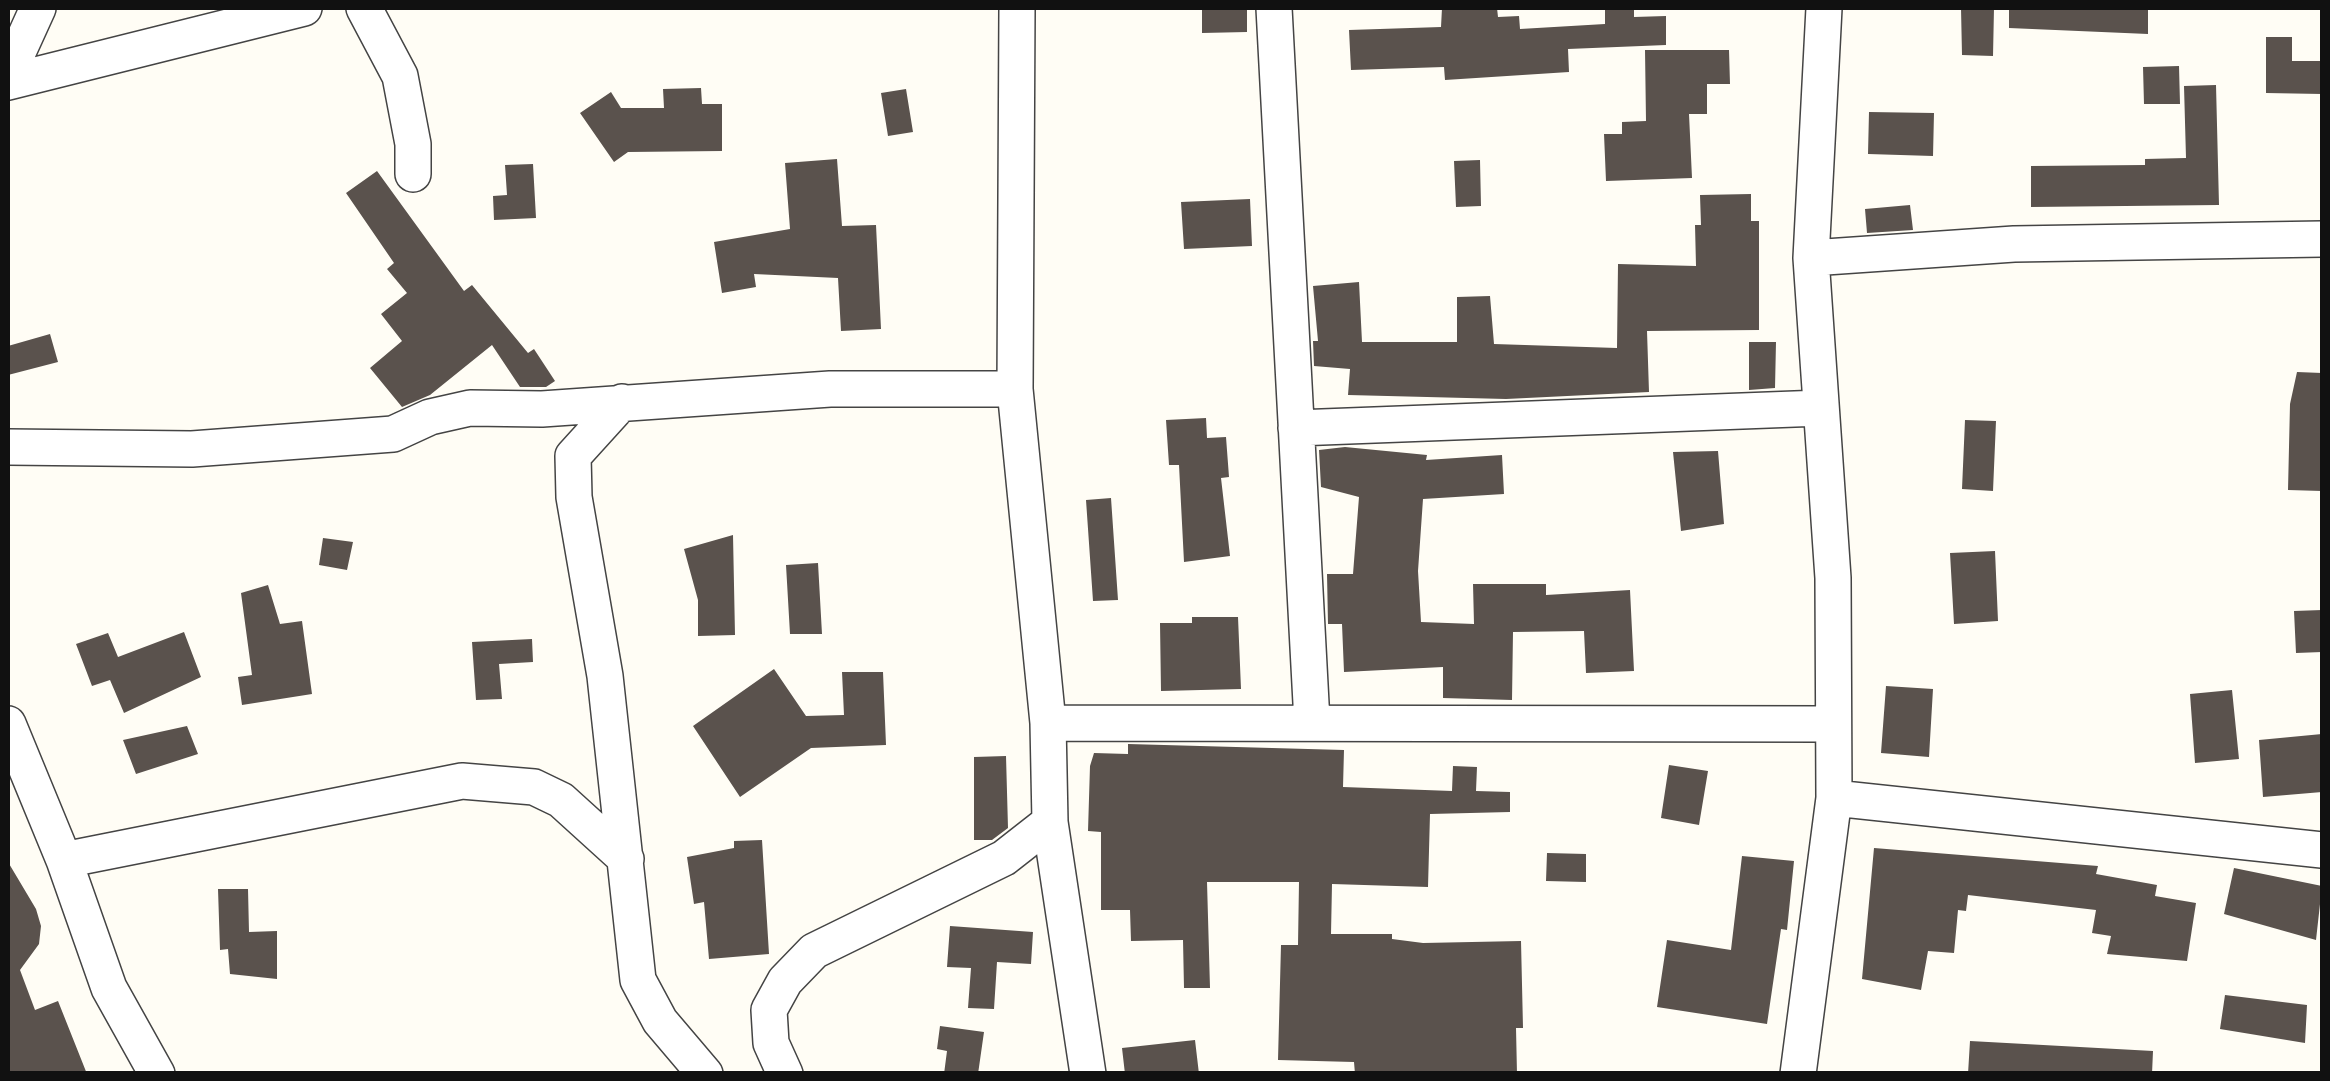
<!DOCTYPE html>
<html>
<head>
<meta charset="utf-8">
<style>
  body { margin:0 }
  #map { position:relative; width:2330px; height:1081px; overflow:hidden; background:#fffdf5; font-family:"Roboto Serif",serif }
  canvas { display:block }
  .frame { position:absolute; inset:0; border:10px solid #111; pointer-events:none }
</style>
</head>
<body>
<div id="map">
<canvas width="2330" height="1081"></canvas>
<div class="frame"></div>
</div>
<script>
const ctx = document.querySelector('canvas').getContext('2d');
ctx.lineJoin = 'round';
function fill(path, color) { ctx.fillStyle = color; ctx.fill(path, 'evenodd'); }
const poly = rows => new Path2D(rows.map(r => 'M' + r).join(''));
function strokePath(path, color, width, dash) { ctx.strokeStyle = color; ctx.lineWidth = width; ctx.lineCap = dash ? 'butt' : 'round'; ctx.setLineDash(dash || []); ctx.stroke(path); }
fill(poly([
  [1202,8,1247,8,1247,32,1202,33],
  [1442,8,1497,8,1498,17,1519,16,1520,29,1605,24,1605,8,1634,8,1634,17,1666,16,1666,45,1568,49,1569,72,1445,80,1444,67,1351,70,1349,30,1441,27],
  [1961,8,1994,8,1993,56,1962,55],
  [2009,8,2148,8,2148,34,2009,28],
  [2266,37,2292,37,2292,61,2322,61,2322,94,2266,93],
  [1645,50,1729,50,1730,84,1707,84,1707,114,1689,114,1692,178,1606,181,1604,134,1622,134,1622,122,1646,121],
  [2179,66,2180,104,2144,104,2143,67],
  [2216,85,2219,205,2031,207,2031,166,2145,165,2145,159,2186,158,2184,86],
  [701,88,702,104,722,104,722,151,628,152,614,162,580,113,611,92,621,108,664,108,663,89],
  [906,89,913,132,888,136,881,93],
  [1869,112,1934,113,1933,156,1868,154],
  [837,159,842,226,876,225,881,329,841,331,838,278,754,274,756,287,722,293,714,242,790,229,785,163],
  [1480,160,1481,206,1456,207,1454,161],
  [533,164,536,218,494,220,493,196,507,195,505,165],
  [377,171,464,291,472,285,528,353,534,349,555,381,546,387,520,387,492,345,430,395,402,407,370,368,402,341,381,314,407,293,387,269,394,263,346,193],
  [1751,194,1751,221,1759,221,1759,330,1647,331,1649,392,1506,399,1348,395,1350,369,1314,366,1313,341,1318,341,1313,286,1359,282,1362,342,1457,342,1457,297,1490,296,1494,344,1617,348,1618,264,1696,266,1695,225,1701,225,1700,195],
  [1250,199,1252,246,1184,249,1181,202],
  [1910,205,1913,230,1867,233,1865,209],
  [50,334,58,362,8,375,8,346],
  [1749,342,1776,342,1775,388,1749,390],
  [2297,372,2322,373,2322,491,2288,490,2290,404],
  [1206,418,1207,438,1226,437,1229,477,1221,478,1230,556,1184,562,1179,465,1169,465,1166,420],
  [1965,420,1996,421,1993,491,1962,489],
  [1345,447,1427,455,1426,460,1502,455,1504,494,1423,499,1418,571,1421,622,1474,624,1473,584,1546,584,1546,595,1630,590,1634,671,1586,673,1584,631,1513,632,1512,700,1443,698,1443,667,1344,672,1342,624,1328,624,1327,574,1353,574,1359,497,1321,487,1319,450],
  [1718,451,1724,524,1681,531,1673,452],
  [1111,498,1118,600,1093,601,1086,500],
  [733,535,735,635,698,636,698,600,684,549],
  [323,538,353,542,347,570,319,565],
  [1995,551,1998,621,1954,624,1950,553],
  [818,563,822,634,790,634,786,565],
  [268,585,280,624,302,621,312,694,242,705,238,677,252,675,241,593],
  [2322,610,2322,652,2296,653,2294,611],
  [1192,617,1238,617,1241,689,1161,691,1160,623,1192,623],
  [184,632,201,677,124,713,110,680,92,686,76,644,108,633,118,657],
  [532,639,533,662,499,664,502,699,476,700,472,642],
  [774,669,806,716,844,715,842,672,883,672,886,745,811,748,740,797,693,726],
  [1886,686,1933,689,1929,757,1881,753],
  [2232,690,2239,759,2195,763,2190,694],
  [187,726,198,754,136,774,123,740],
  [2322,734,2322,792,2263,797,2259,740],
  [1128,744,1344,750,1343,787,1452,791,1453,766,1477,767,1476,791,1510,792,1510,812,1430,814,1428,887,1332,884,1331,934,1392,934,1392,939,1423,943,1521,941,1523,1028,1516,1028,1517,1074,1355,1074,1354,1062,1278,1060,1281,945,1298,945,1299,882,1207,882,1210,988,1184,988,1183,940,1131,941,1130,910,1101,910,1101,832,1088,831,1090,766,1094,753,1128,754],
  [1006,756,1008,828,992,840,974,840,974,757],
  [1669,765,1708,771,1699,825,1661,818],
  [762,840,769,954,709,959,704,902,694,904,687,857,734,848,734,841],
  [1874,848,2098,866,2096,874,2157,885,2155,896,2196,903,2187,961,2107,954,2111,936,2092,933,2096,910,1968,895,1966,911,1958,910,1954,953,1928,951,1921,990,1862,979],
  [1547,853,1586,854,1586,882,1546,881],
  [1742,856,1794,861,1787,930,1781,929,1767,1024,1657,1007,1667,940,1731,950],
  [8,862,36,909,41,926,39,944,20,970,35,1010,58,1001,87,1074,8,1074],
  [2234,868,2322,886,2316,940,2224,914],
  [218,889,248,889,249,932,277,931,277,979,230,974,228,949,220,950],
  [950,926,1033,932,1031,964,997,962,994,1009,968,1008,971,968,947,967],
  [2225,995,2307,1005,2305,1043,2220,1029],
  [940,1026,984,1032,978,1074,944,1074,947,1051,937,1049],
  [1195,1040,1199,1074,1125,1074,1122,1048],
  [1970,1041,2153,1051,2152,1074,1968,1074]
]), '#5a524d');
const street = poly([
  [364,8,400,76,413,144,413,174],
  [1017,8,1015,389,1048,723,1050,822,1088,1074],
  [1274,8,1312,722],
  [8,74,38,8],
  [8,82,304,8],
  [1811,258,2014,244,2322,239],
  [622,402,573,456,574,497,605,676,638,980,660,1021,705,1074],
  [1296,428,1821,408],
  [8,447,192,449,393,434,430,417,470,408,542,409,830,389,1015,389],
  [1048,723,1831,724],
  [8,724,64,860,109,988,157,1074],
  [1834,798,2322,850],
  [64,860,462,781,534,787,561,800,626,859],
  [785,1074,771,1043,769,1010,785,981,814,951,1004,858,1050,822],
  [1798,1074,1834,798,1833,578,1811,258,1824,8]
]);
strokePath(street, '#444', 38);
strokePath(street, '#fff', 35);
</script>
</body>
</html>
